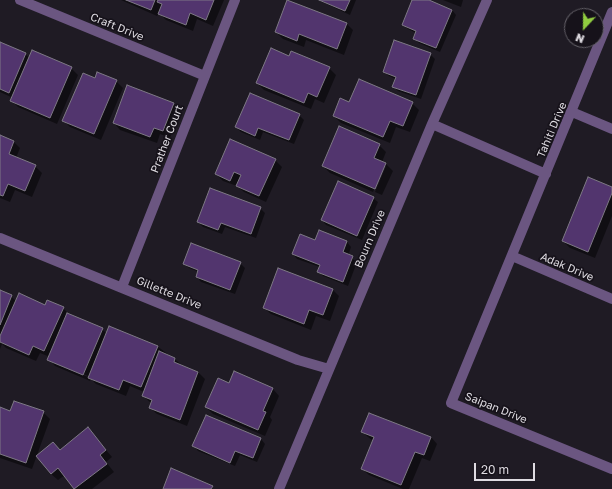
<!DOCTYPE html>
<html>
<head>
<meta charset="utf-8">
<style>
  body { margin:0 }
  #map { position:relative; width:612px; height:489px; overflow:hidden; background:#1f1b24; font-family:"Golos Text",sans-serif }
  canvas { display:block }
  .north { position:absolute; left:564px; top:8px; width:40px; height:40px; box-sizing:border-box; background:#16121a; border:1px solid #66636a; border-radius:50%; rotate:202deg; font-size:11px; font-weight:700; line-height:16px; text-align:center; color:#dfdce2 }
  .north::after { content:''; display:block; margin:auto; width:14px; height:18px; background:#91cd40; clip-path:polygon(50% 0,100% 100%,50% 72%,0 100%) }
  .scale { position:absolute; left:474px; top:463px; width:61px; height:18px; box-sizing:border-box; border:2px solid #dfdce2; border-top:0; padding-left:5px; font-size:12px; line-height:14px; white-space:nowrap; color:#dfdce2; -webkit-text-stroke:3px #16121a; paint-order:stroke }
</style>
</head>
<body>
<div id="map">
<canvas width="612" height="489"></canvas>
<div class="north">N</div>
<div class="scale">20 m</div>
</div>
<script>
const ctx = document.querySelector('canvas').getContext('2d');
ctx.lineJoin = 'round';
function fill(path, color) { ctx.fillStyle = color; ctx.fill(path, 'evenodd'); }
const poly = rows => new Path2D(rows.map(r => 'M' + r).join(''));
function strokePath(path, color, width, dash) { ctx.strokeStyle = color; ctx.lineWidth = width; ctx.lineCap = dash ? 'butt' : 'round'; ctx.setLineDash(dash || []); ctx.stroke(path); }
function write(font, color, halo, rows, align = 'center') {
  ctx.font = font + ' "Golos Text",sans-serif'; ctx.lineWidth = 3.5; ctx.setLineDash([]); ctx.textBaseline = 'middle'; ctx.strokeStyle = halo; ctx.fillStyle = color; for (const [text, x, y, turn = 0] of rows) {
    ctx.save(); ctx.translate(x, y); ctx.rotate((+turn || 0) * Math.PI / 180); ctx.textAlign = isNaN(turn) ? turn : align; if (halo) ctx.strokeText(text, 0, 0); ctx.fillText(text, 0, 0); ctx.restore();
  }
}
fill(poly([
  [121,0,224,0,213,26,197,19,193,31,166,20,159,13,157,16],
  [318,0,356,0,350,15],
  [413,0,427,0,452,10,456,15,440,52,419,43,414,38,416,33,408,29,403,24],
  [443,0,463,0,461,7],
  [347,24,353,30,344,55,306,40,304,47,283,39,276,32],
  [0,43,25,54,30,58,71,68,78,75,57,124,18,107,11,100,13,98,0,92],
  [430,54,435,59,421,99,398,91,393,86,396,79,389,76,384,72],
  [290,57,329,68,336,75,324,103,315,99,311,109,264,90,257,83],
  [96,79,116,81,123,88,101,140,70,127,64,121],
  [350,103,412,103,419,110,410,132,396,127,390,143,341,123,334,116],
  [173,104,180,110,170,138,160,134,157,143,120,130,114,123],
  [299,115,304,120,294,144,263,132,260,140,241,132,236,127],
  [0,136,13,141,20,148,16,158,35,166,42,173,32,197,15,190,10,202,0,198],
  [379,145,386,152,382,162,386,164,393,171,382,195,375,192,386,166,384,166,373,192,330,173,323,166],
  [275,160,282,167,266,202,244,192,237,186,223,181,216,174],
  [612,188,612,216,595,258,570,248,563,241],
  [373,198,378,202,362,240,326,225,322,220],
  [260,208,265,213,256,238,225,227,222,234,203,227,198,222],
  [320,232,347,242,351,247,348,256,357,262,348,286,323,276,319,272,320,267,297,259,293,254,316,241],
  [240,263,245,268,235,294,201,282,197,277,199,272,189,268,184,264],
  [332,289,339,296,330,321,316,316,311,330,271,314,264,308],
  [0,292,11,296,16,301,63,308,70,315,102,329,107,334,157,346,182,365,198,372,205,379,187,426,157,414,150,408,151,403,143,396,144,392,130,386,126,396,96,384,91,379,90,381,55,366,49,359,50,357,40,353,36,361,6,348,2,344,0,349],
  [55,362,88,376,88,377,55,364],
  [273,389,279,396,270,417,272,420,265,436,213,414,206,407],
  [0,408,11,412,43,412,50,419,32,469,0,458],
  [206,416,261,439,265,444,257,462,240,455,235,466,198,451,194,446],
  [88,429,112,457,106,462,114,472,92,489,76,489,65,475,58,480,51,474,60,450],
  [362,432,431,437,437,444,430,461,422,458,409,489,403,489,369,475,362,469,373,441]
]), '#0007');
const building = poly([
  [126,0,155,0,151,10,126,0],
  [158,0,214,0,206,20,190,13,186,25,158,14,162,4,157,2,158,0],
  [287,0,347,23,337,49,299,34,297,41,275,32,287,0],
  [319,0,350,0,345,11,319,0],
  [412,0,429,0,452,10,436,48,413,39,416,31,402,25,412,0],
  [394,40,431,53,416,95,392,87,396,77,383,72,394,40],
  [0,42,26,53,9,93,0,89,0,42],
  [271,48,289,56,291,51,330,67,317,97,308,93,304,103,256,83,271,48],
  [32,50,72,67,50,118,10,101,32,50],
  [97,72,117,80,94,134,62,121,83,73,95,78,97,72],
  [359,79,413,102,403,126,390,121,383,137,333,116,340,98,349,102,359,79],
  [127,85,174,103,163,131,154,128,150,137,113,123,127,85],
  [250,93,300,114,289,140,258,128,255,136,235,127,250,93],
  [339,126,380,144,374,158,386,163,375,189,322,166,339,126],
  [0,135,14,141,9,154,36,165,25,191,8,184,3,196,0,195,0,135],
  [230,139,276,159,259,196,236,186,241,175,234,172,230,181,215,174,230,139],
  [588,177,612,187,612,193,588,252,562,241,588,177],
  [338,181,374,197,357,236,321,220,338,181],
  [210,188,261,207,251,234,221,223,218,230,197,222,210,188],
  [319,230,347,241,343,252,353,256,343,282,317,272,320,265,292,254,300,234,315,240,319,230],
  [191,243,241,262,230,290,196,277,198,270,183,264,191,243],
  [278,268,333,289,323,315,309,310,304,324,263,308,278,268],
  [0,290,12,295,0,325,0,290],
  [19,293,45,305,47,300,64,307,44,351,33,346,29,355,0,342,0,336,19,293],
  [67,313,103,328,83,375,47,360,67,313],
  [109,326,158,346,141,387,123,380,119,390,88,378,109,326],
  [159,351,175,358,174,362,198,372,180,420,149,408,152,400,142,396,159,351],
  [234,371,273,388,263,411,266,412,258,430,205,407,218,378,229,383,234,371],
  [14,401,44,411,26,463,0,454,0,407,10,411,14,401],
  [369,413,431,437,424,455,415,452,401,485,361,469,374,437,361,432,369,413],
  [206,415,261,438,253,458,235,451,230,463,192,446,206,415],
  [88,427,106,450,100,455,107,464,74,489,58,468,51,474,36,456,53,442,60,450,88,427],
  [171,468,213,486,211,489,163,489,171,468]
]);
fill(building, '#52356e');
strokePath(building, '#7e7985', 1);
strokePath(poly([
  [20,0,205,76],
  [612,12,451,403,612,469],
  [572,112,612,129],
  [432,124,546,174],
  [0,238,298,360,329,369],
  [512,256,612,299],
  [122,287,235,0],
  [279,489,432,124,487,0]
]), '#6b5681', 10);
write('11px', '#dfdce2', '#16121a', [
  ["Craft Drive",117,27,22],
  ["Tahiti Drive",552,130,-67],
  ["Prather Court",167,139,-69],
  ["Bourn Drive",370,239,-67],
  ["Adak Drive",567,267,23],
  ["Gillette Drive",169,293,22],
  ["Saipan Drive",496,408,22]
]);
</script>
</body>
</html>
